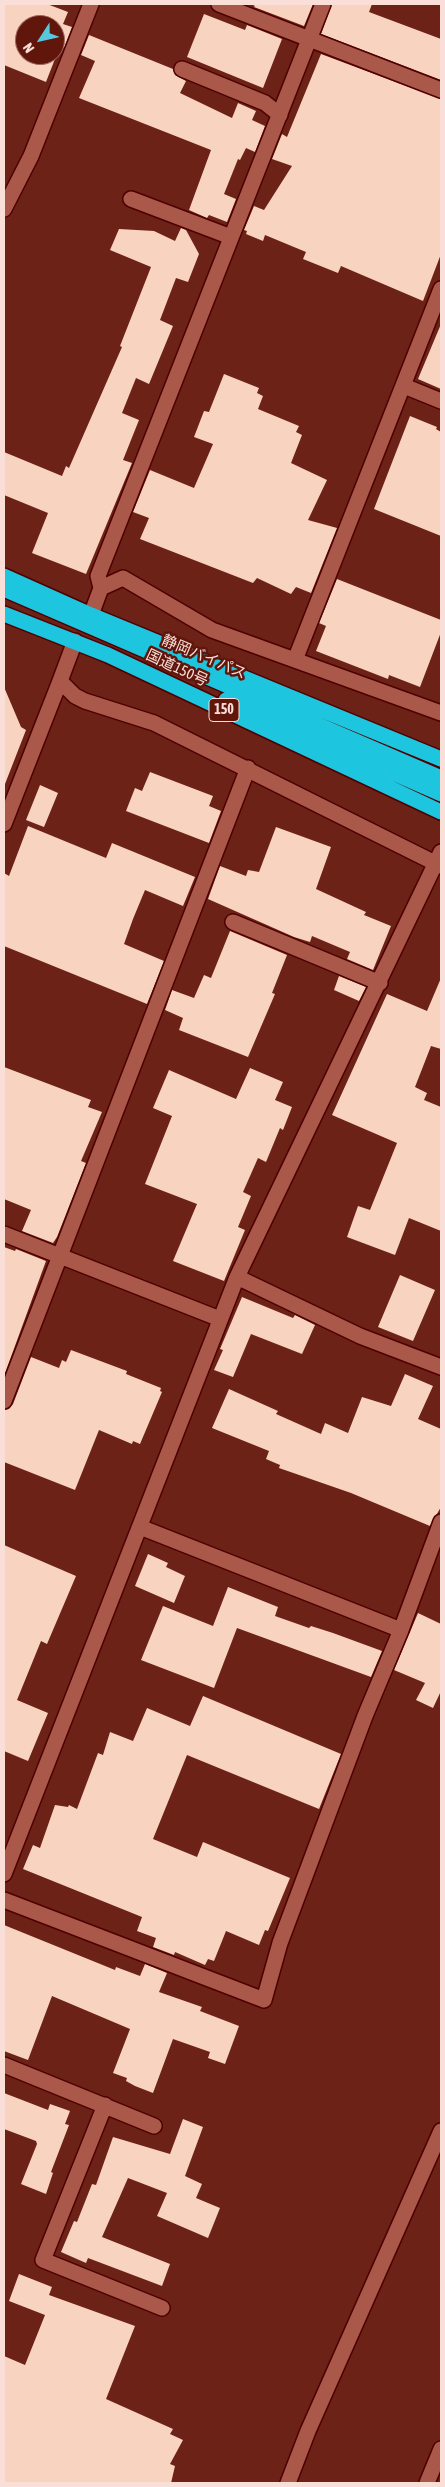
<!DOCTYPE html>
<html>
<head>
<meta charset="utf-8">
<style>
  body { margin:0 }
  #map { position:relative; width:445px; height:2487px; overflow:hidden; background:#6d2217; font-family:"Asap Condensed",sans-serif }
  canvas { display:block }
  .frame { position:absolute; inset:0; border:5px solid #faded8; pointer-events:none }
  .north { position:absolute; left:15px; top:15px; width:50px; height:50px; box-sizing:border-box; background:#61160c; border:1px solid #9e665e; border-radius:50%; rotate:235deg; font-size:14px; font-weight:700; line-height:20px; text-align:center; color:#faded8 }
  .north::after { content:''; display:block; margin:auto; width:18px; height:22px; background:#55cade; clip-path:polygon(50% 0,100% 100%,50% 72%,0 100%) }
</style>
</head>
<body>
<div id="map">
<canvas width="445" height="2487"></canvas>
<div class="frame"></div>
<div class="north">N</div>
</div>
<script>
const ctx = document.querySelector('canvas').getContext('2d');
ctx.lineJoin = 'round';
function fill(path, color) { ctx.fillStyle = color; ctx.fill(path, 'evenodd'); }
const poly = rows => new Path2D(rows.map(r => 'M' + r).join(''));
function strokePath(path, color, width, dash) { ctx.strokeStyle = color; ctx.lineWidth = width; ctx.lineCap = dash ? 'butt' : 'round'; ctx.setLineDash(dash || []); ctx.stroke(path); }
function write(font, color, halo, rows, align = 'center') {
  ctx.font = font + ' "Asap Condensed","Noto Sans JP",sans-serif'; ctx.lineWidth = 5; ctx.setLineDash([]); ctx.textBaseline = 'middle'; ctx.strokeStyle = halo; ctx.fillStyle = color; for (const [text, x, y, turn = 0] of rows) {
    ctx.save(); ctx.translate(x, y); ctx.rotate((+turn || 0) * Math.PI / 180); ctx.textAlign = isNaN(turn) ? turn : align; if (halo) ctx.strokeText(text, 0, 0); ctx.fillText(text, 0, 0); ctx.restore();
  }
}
fill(poly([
  [4,4,47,4,68,12,63,24,72,27,64,48,60,46,46,82,4,65],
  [25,25,55,25,55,55,25,55],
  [251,4,313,4,304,26,254,7,255,6],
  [332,4,372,4,369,12,441,39,441,80,321,34],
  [204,14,245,30,247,25,282,39,263,88,187,57],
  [89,35,173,69,175,75,186,81,180,93,232,118,238,103,256,111,252,120,265,126,255,152,246,148,240,160,238,159,224,194,236,199,227,222,209,215,207,218,189,210,211,150,79,98,95,61,81,55],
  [321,54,441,99,441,254,423,301,341,266,338,273,303,259,306,252,265,235,263,241,246,234,247,231,244,230,254,206,264,210,292,166,272,159,282,134,287,137],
  [181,228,186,230,199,254,188,282,176,278,160,320,173,326,149,384,136,378,122,413,139,420,123,460,132,463,86,574,32,553,48,513,4,495,4,452,62,476,66,466,69,468,122,347,120,346,151,267,110,250,119,229,154,231,175,241],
  [441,324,441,389,418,379],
  [224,374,259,388,257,393,263,396,258,409,299,426,296,432,302,435,291,463,327,480,308,520,337,528,311,593,296,587,291,594,257,578,253,583,140,539,149,518,133,512,150,470,194,488,213,444,194,437,204,411,209,412],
  [410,416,437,427,436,429,441,432,441,536,374,509],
  [337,579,441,620,441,632,420,687,389,675,388,679,316,651,326,626,319,623],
  [4,687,21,727,26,730,5,784],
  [150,772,213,796,209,806,221,811,209,843,126,811,135,788,142,791],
  [40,785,58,793,44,827,26,820],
  [28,826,106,858,112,843,195,877,183,906,145,890,133,919,124,944,164,961,147,1004,4,946,4,873,9,876],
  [276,827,331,847,316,889,366,912,364,915,391,926,373,970,347,959,350,952,312,936,310,942,294,937,208,899,220,866,246,876,248,870,259,872],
  [230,931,287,955,272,993,275,994,248,1057,179,1030,183,1018,165,1010,172,990,194,998,204,975,211,978],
  [339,976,366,987,359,1001,334,990],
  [441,978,441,1049,431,1046,415,1087,427,1093,424,1100,441,1107,441,1231,409,1218,395,1255,347,1237,358,1206,370,1210,397,1143,332,1115,387,994,427,1011],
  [4,1067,91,1100,88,1107,102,1112,81,1161,86,1163,57,1237,53,1243,22,1231,31,1210,4,1199],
  [250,1068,283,1082,275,1100,292,1107,283,1130,280,1128,266,1162,258,1158,243,1192,251,1196,238,1227,245,1230,224,1281,173,1261,197,1204,145,1184,172,1116,153,1108,169,1070,236,1099],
  [4,1247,15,1251,16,1249,46,1261,4,1376],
  [400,1275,435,1290,413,1341,378,1327],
  [242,1297,293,1318,295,1315,315,1325,302,1354,251,1334,233,1377,214,1370,223,1350,220,1349],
  [71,1350,127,1371,126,1374,161,1388,160,1391,162,1392,140,1444,133,1441,132,1444,99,1430,75,1490,4,1462,4,1410,9,1409,13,1404,31,1357,59,1368,62,1360,66,1362],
  [405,1374,433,1386,418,1419,441,1429,441,1507,430,1526,351,1493,279,1468,280,1465,266,1459,269,1451,212,1428,229,1389,278,1411,276,1414,321,1434,325,1423,348,1433,362,1397,391,1406],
  [4,1545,76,1576,47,1644,41,1641,17,1700,48,1713,28,1761,4,1751],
  [148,1554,168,1563,166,1567,185,1576,174,1603,135,1586],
  [228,1587,278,1607,275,1616,309,1628,311,1626,333,1633,382,1651,371,1677,237,1628,214,1688,141,1660,163,1606,213,1626],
  [418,1613,441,1624,441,1691,433,1708,416,1700,425,1683,394,1670],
  [203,1696,341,1754,319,1809,187,1755,153,1839,197,1857,203,1842,290,1878,268,1931,265,1930,259,1945,226,1931,214,1961,208,1959,205,1965,175,1952,174,1955,153,1947,156,1938,137,1931,142,1917,23,1869,33,1845,40,1848,55,1805,68,1807,69,1805,77,1809,98,1753,103,1755,110,1732,133,1741,147,1708,190,1726],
  [4,1925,115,1970,116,1967,140,1976,145,1964,167,1973,159,1992,202,2007,200,2011,239,2026,225,2064,208,2058,210,2052,173,2039,153,2093,135,2086,126,2081,127,2078,113,2073,130,2029,52,1996,28,2060,4,2051],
  [4,2093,48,2110,50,2104,70,2111,65,2124,69,2125,51,2172,53,2173,46,2194,21,2184,37,2144,36,2141,4,2129],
  [183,2119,203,2127,185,2176,202,2184,196,2198,220,2208,208,2238,157,2216,167,2193,128,2178,102,2237,170,2264,162,2286,88,2258,86,2263,61,2252,74,2221,77,2222,92,2184,96,2185,113,2137,170,2154],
  [19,2274,52,2287,49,2295,135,2326,106,2399,173,2429,170,2434,183,2440,170,2464,175,2466,171,2483,4,2483,4,2356,25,2365,45,2315,9,2301]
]), '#f8d4c0');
const minor = poly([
  [219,4,441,90],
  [182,69,265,103,280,115],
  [131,199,231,237],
  [4,209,31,156,91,4],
  [404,386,441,401],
  [101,588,98,576,323,4],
  [91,615,101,588,123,578,212,630,441,713],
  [75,641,60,681,75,696,85,701,154,723,441,866],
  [295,660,441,289],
  [4,824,60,681],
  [233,922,380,983],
  [4,1234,220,1319],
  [237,1277,360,1336,441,1367],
  [4,1401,248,768],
  [140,1527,401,1630],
  [4,1874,237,1277,441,852],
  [4,1900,264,2000,280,1943,365,1716,401,1630,441,1522],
  [4,2065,154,2126],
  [105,2105,43,2260,162,2308],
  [288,2483,308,2431,441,2131],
  [427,2483,441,2449]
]);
const highway = poly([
  [4,576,91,615,441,759],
  [4,589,441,778],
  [4,614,108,655,441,812],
  [226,700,441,794]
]);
strokePath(minor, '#4e0100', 18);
strokePath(highway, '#4e0100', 18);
strokePath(minor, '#a9584a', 15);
strokePath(highway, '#1dc5de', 15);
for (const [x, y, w] of [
  [224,710,30]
]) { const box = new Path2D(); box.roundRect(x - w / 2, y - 11.5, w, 23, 4); ctx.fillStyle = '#61160c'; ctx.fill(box); strokePath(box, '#faded8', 1); }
write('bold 14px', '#faded8', null, [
  ["150",224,710]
]);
write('15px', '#faded8', '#61160c', [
  ["静岡バイパス",204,657,23],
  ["国道150号",177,668,25]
]);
</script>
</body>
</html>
